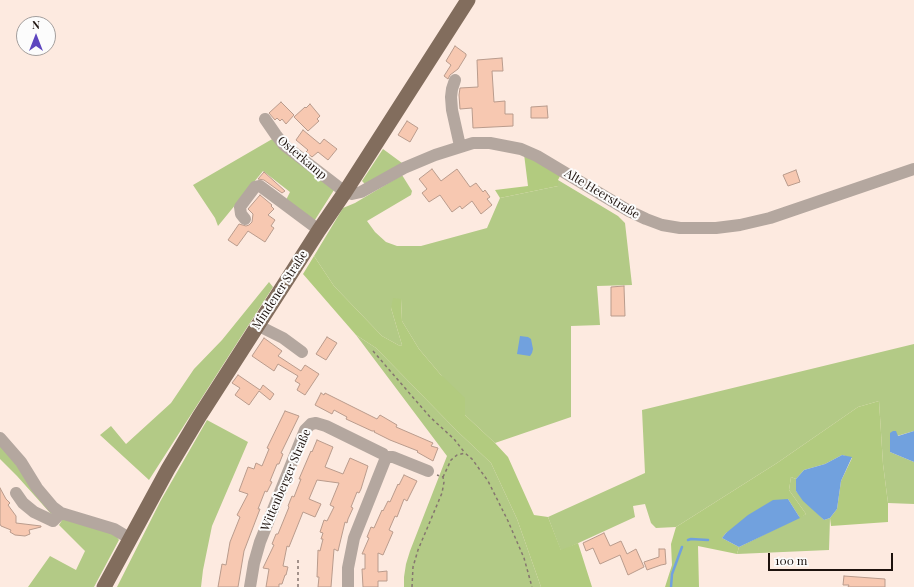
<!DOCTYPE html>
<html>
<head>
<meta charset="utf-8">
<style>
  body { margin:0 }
  #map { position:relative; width:914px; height:587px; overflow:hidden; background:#fdeae0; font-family:"Playfair Display",serif }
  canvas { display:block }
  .north { position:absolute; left:16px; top:16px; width:40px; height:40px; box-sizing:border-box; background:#fcfcfc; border:1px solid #a39e9c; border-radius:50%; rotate:0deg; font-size:11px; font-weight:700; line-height:16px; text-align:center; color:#1d120d }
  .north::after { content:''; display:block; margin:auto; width:14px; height:18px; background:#5e46bf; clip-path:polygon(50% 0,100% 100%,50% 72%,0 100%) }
  .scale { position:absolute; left:768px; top:553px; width:125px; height:18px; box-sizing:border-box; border:2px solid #1d120d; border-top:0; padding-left:5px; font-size:12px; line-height:14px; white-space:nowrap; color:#1d120d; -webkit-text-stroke:3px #fcfcfc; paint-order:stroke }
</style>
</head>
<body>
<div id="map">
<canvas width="914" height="587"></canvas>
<div class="north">N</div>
<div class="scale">100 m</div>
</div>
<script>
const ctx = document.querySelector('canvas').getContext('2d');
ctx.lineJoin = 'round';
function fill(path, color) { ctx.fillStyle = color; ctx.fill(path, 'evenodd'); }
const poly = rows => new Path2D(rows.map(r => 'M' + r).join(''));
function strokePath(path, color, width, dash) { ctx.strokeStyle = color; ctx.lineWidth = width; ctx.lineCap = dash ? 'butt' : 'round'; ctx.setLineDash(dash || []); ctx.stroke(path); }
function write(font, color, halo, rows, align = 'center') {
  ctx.font = font + ' "Playfair Display",serif'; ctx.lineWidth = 4; ctx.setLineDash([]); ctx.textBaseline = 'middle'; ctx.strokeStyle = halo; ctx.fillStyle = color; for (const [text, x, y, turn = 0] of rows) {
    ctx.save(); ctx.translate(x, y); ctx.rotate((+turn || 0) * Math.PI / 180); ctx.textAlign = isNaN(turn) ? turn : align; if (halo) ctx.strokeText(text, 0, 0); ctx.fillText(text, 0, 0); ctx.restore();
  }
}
fill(poly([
  [274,138,334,190,313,223,285,202,290,192,263,171,218,226,215,218,193,185],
  [383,149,402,163,365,184,362,181],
  [402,175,412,191,411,195,367,221,375,232,386,242,397,246,421,246,487,228,500,198,558,186,558,180,618,216,625,223,632,285,597,286,600,325,571,326,571,417,495,443,465,415,441,375,419,349,402,321,401,299,391,308,402,345,400,346,382,336,334,286,314,256,343,208,355,203],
  [269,282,273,287,149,480,100,435,111,426,126,444,171,403,194,369,222,340],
  [356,335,376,348,457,431,491,463,517,519,541,587,404,587,404,577,406,564,410,551,447,456],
  [914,344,914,431,897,436,890,452,914,462,914,504,888,503,883,464,879,401,858,407,777,463,676,527,656,528,651,523,645,504,633,506,635,517,561,551,548,517,645,473,642,410],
  [207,420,248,442,212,526,203,570,201,587,117,587,161,500],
  [0,444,54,513,51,514,17,476,0,459],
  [791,477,796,479,796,491,824,520,830,518,829,550,737,554,739,547,806,514,789,490],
  [64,517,114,533,119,540,94,587,28,587,50,556,76,570,85,551,59,525]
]), '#b3ca86');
fill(poly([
  [524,154,561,174,558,180,558,186,500,198,495,190,528,186],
  [314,256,334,286,382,336,400,346,402,345,391,308,393,298,401,299,402,321,419,349,441,375,465,398,465,415,495,443,508,457,534,515,548,517,561,550,578,543,592,587,541,587,517,519,491,463,457,431,376,348,356,335,303,274],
  [879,401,883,464,888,503,888,522,831,526,830,518,837,509,841,481,852,458,842,455,825,464,804,470,796,479,791,477,789,490,806,514,800,518,788,499,726,533,722,538,739,547,737,554,698,546,699,587,665,587,672,565,671,544,676,527,777,463,858,407]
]), '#b2cb7f');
fill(poly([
  [520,336,528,337,531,339,533,349,532,353,530,356,517,354],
  [893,431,896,431,898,436,914,431,914,462,890,452,890,433],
  [842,455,852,457,841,481,837,509,830,518,824,520,803,501,796,491,796,479,804,470,825,464],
  [788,499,800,518,739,547,722,538,726,533,748,515,773,500]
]), '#71a1de');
strokePath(poly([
  [688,540,691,539,708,540],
  [671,587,672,574,682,547]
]), '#71a1de', 2.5);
const building = poly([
  [455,46,466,54,466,56,458,69,450,75,448,79,444,76,451,65,446,61,455,46],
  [502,58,503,71,492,71,494,102,505,101,505,114,513,114,513,126,473,128,472,108,460,109,459,95,460,88,478,87,477,60,502,58],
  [281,102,294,115,286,124,282,119,280,121,277,118,275,120,269,113,281,102],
  [310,104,320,116,317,119,319,121,308,131,294,117,305,107,306,108,310,104],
  [547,106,548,118,531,118,531,107,547,106],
  [407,121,418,128,410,142,398,135,407,121],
  [303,130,320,144,324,139,337,149,328,160,318,152,312,157,306,152,308,150,296,140,303,130],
  [432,169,441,181,457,169,470,187,476,183,483,192,485,190,490,197,487,199,492,205,481,214,472,201,462,209,460,206,452,212,440,195,429,202,422,193,427,189,419,179,432,169],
  [796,170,800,182,788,186,783,175,796,170],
  [264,172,285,191,282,193,264,180,258,179,264,172],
  [260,195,272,205,271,206,274,209,268,215,275,220,271,226,274,228,265,242,248,231,237,246,228,240,239,224,246,226,249,225,252,222,253,214,248,209,260,195],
  [624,286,625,316,611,316,611,287,624,286],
  [327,337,337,343,326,360,316,354,327,337],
  [264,338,282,351,278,356,301,371,305,365,319,374,305,395,297,390,300,384,295,381,298,376,278,364,274,371,252,356,264,338],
  [238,375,260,390,263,385,274,394,270,400,259,391,249,405,235,395,240,388,232,383,238,375],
  [321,393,324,395,325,393,377,419,380,415,397,425,396,427,433,443,431,446,438,448,433,461,417,452,418,451,390,440,374,432,375,431,372,431,346,419,347,417,334,410,332,414,315,405,321,393],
  [285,411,299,416,281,453,283,454,279,464,277,464,270,481,272,482,267,492,265,491,258,509,260,509,244,551,238,587,218,587,222,564,226,565,230,542,240,517,237,515,248,494,239,491,248,467,254,469,256,463,262,466,269,449,267,448,285,411],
  [317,440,333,447,325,467,343,474,350,458,368,466,361,489,359,493,357,492,351,507,353,508,348,519,347,523,345,522,338,551,334,549,331,587,318,587,319,577,317,577,318,550,320,551,323,539,321,539,323,533,320,532,324,520,327,521,334,507,330,505,339,483,317,480,309,499,321,504,315,517,303,512,289,547,287,546,283,566,288,567,286,575,285,575,282,584,279,584,279,587,266,587,269,569,263,568,274,545,272,544,276,534,278,534,289,507,288,506,292,496,294,497,301,479,299,479,311,451,312,452,317,440],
  [404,475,417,481,407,501,404,499,397,517,395,516,389,530,393,532,383,555,378,553,378,572,387,571,387,581,378,581,378,587,363,587,362,569,365,569,365,554,362,554,369,538,367,537,371,527,374,528,382,510,383,511,388,501,390,502,398,484,399,485,404,475],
  [0,488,6,499,10,503,8,505,16,516,16,523,41,526,41,527,29,530,30,534,25,536,15,535,10,532,11,530,1,526,0,524,0,488],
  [604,533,610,546,621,541,627,554,636,549,644,567,628,575,620,555,600,564,593,548,586,551,583,543,604,533],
  [659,549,665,549,666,564,661,565,647,570,644,562,659,557,659,549],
  [844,576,885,579,885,587,848,587,849,585,843,585,844,576]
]);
fill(building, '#f7c8b1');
strokePath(building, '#b99b8c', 1);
strokePath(poly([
  [373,351,430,417,454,439,465,453],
  [443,477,451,460,457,455,465,453,472,459,488,481,508,521,524,558,532,587],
  [298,560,298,587],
  [412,587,413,567,418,550,442,493,444,482,443,477,437,475]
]), '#85766f', 1.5, [3, 3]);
strokePath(poly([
  [455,80,452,89,451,97,452,110,460,146],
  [265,119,276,135,284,145,345,192,352,194,361,192,404,168,435,155,473,143,490,143,521,149,537,156,629,211,646,219,662,225,680,228,716,228,740,225,770,218,914,169],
  [245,219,241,214,240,207,255,187,260,186,319,230],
  [257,325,283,338,302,352],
  [0,438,21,462,37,488,53,507,61,513,114,529,129,538],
  [385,457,393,457,428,471],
  [16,493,23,503,34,512,53,521,61,513],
  [250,587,254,563,260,542,305,430,311,424,316,423,326,426,383,454,385,457,385,460,354,538,348,568,348,587]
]), '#b4a79f', 12);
strokePath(poly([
  [104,587,168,469,199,417,319,230,345,192,468,0]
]), '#826d5d', 15);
write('12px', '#1d120d', '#fcfcfc', [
  ["Osterkamp",302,158,40],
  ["Alte Heerstraße",602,194,31],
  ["Mindener Straße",280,290,-57],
  ["Wittenberger Straße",286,480,-67]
]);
</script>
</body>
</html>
